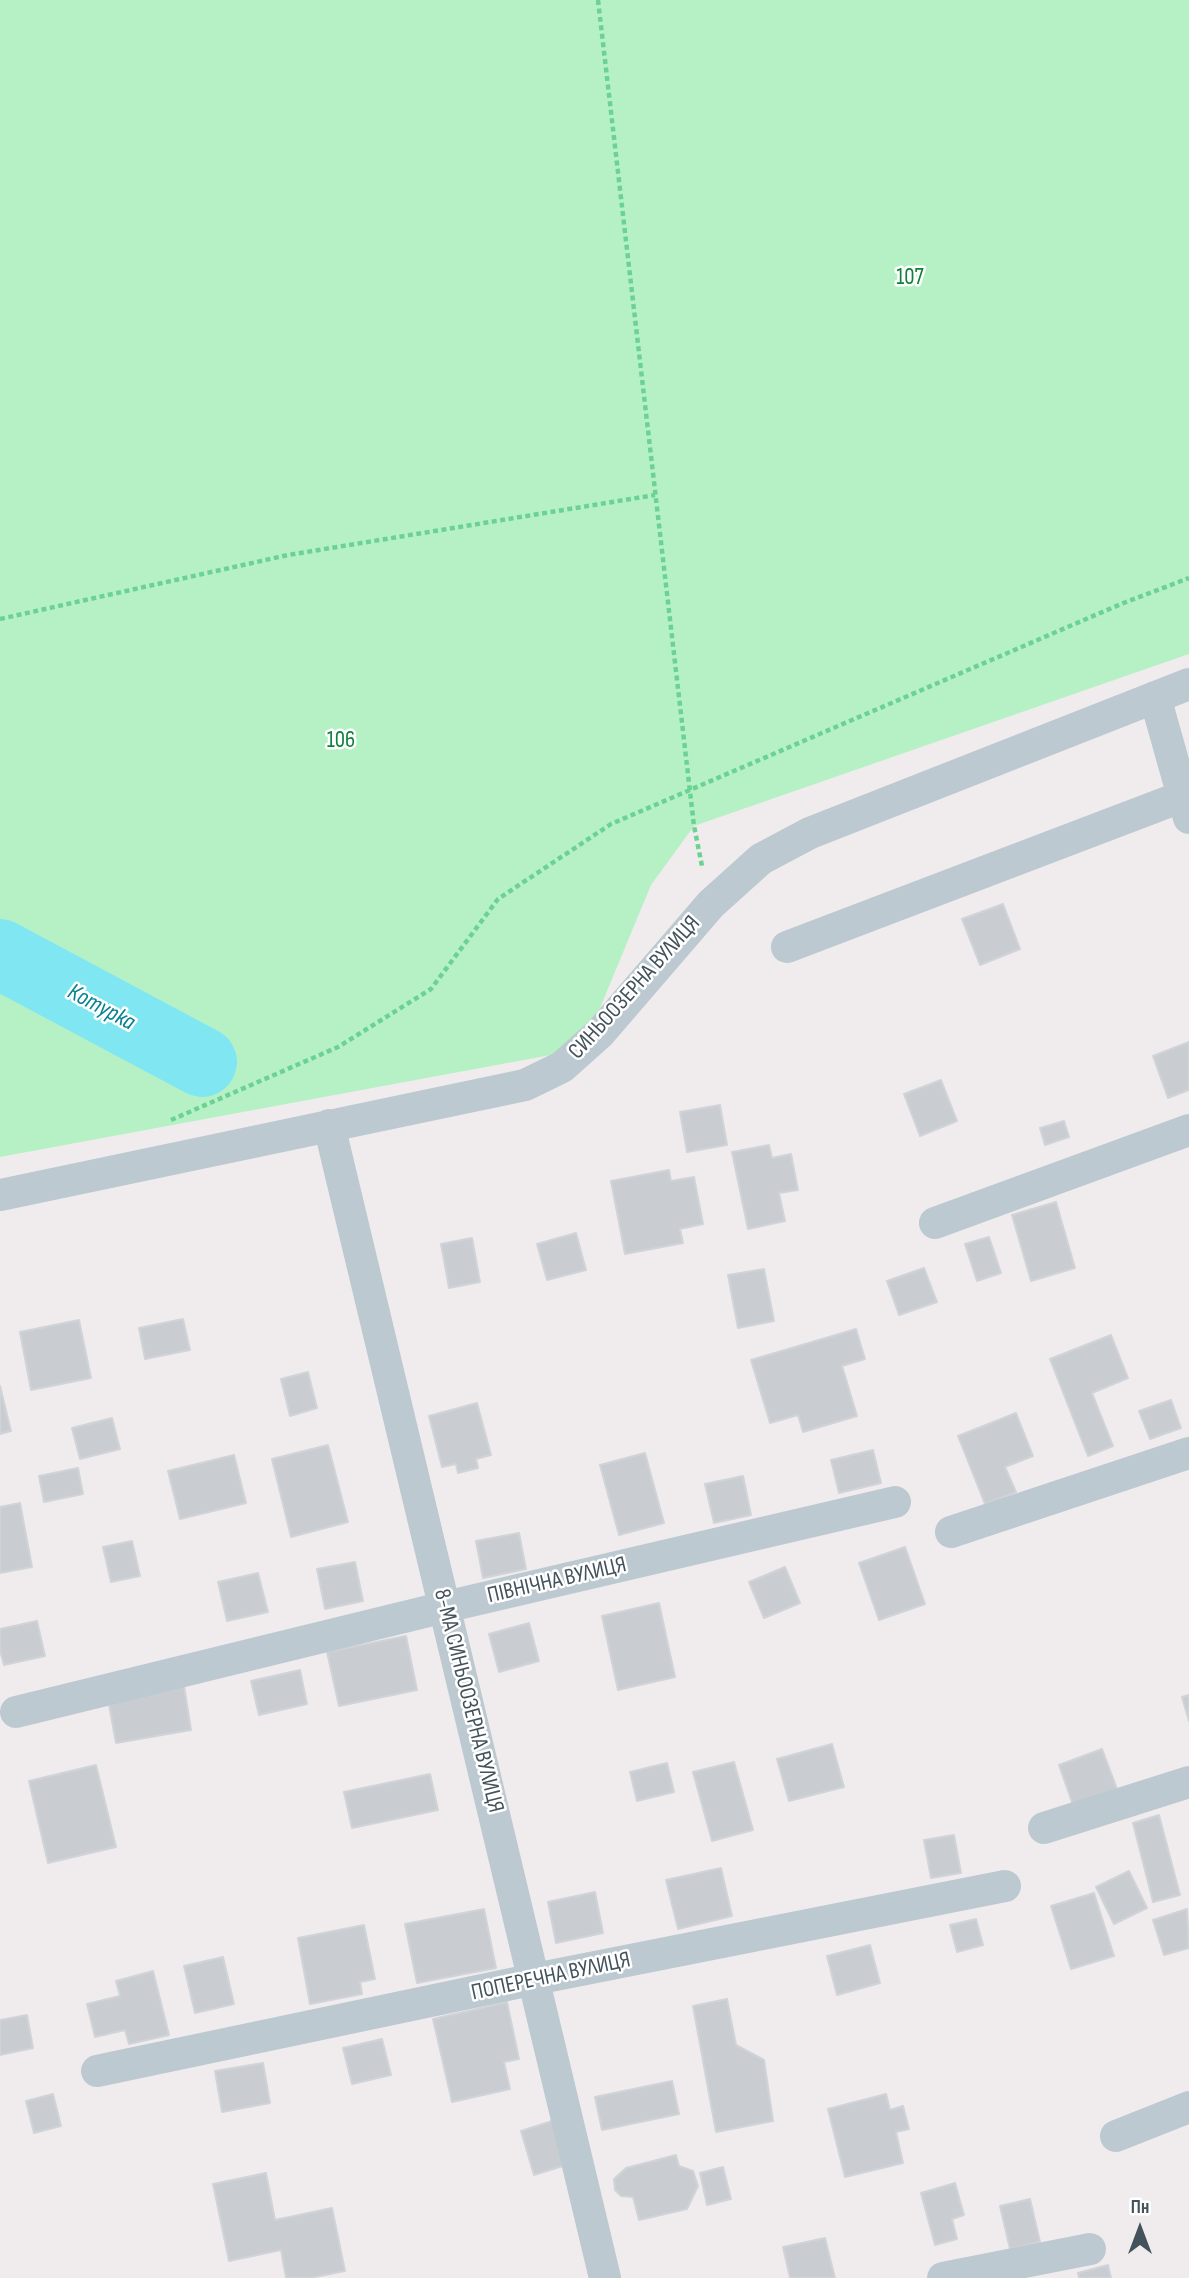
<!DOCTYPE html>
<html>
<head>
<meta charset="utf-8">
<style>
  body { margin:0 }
  #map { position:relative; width:1189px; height:2278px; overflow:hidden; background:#f0eced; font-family:"Sofia Sans Condensed",sans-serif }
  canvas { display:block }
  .north { position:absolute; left:1105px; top:2194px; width:70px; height:70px; -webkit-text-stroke:5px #fff; paint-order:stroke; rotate:0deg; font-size:19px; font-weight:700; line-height:28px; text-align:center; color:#44535b }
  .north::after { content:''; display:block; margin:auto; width:24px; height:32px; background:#44535b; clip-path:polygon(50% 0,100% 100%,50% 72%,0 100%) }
</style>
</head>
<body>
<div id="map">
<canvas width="1189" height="2278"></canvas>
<div class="north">Пн</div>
</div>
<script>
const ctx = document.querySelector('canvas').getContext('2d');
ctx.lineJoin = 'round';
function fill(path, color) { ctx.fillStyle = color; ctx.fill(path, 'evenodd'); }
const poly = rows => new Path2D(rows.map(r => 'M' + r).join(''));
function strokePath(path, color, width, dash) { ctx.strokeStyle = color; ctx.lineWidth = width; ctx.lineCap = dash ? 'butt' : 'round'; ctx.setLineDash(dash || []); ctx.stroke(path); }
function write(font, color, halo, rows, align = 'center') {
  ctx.font = font + ' "Sofia Sans Condensed",sans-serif'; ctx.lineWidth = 5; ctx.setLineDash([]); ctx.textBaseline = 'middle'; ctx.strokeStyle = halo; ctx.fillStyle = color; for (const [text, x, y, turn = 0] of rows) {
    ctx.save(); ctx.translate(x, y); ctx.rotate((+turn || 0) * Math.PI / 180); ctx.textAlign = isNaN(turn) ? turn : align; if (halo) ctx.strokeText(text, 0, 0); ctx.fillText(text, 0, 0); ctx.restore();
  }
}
fill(poly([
  [0,0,1189,0,1189,654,694,826,651,885,583,1049,0,1157]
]), '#b6f1c6');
strokePath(poly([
  [0,954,202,1062]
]), '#80e7f2', 70);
const building = poly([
  [1003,904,1020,949,980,965,962,919,1003,904],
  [1189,1042,1189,1090,1168,1098,1153,1056,1189,1042],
  [941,1080,957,1121,920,1136,904,1094,941,1080],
  [720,1105,727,1145,687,1152,680,1112,720,1105],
  [1064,1121,1069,1137,1045,1145,1040,1128,1064,1121],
  [769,1145,772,1158,791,1154,798,1190,779,1193,785,1221,748,1229,732,1152,769,1145],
  [669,1170,671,1181,694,1177,703,1224,680,1229,683,1243,625,1254,611,1181,669,1170],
  [1056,1202,1075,1268,1031,1281,1012,1215,1056,1202],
  [576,1233,586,1270,547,1280,537,1244,576,1233],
  [989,1237,1001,1273,977,1281,965,1244,989,1237],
  [472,1238,480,1282,449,1288,441,1244,472,1238],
  [924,1268,937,1302,899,1315,887,1281,924,1268],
  [764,1269,774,1321,738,1328,728,1275,764,1269],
  [183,1319,190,1350,145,1359,139,1328,183,1319],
  [79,1320,91,1378,31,1390,20,1332,79,1320],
  [856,1329,865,1359,842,1366,857,1416,803,1432,798,1415,770,1423,751,1360,856,1329],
  [1111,1335,1128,1378,1092,1393,1113,1446,1088,1456,1050,1359,1111,1335],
  [308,1372,317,1408,290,1416,281,1379,308,1372],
  [0,1386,11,1431,0,1434,0,1386],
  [1171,1400,1181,1428,1150,1439,1139,1411,1171,1400],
  [477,1403,491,1455,476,1459,478,1468,458,1473,456,1464,442,1467,429,1416,477,1403],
  [1016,1413,1033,1456,1005,1467,1016,1492,985,1504,958,1436,1016,1413],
  [112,1418,120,1449,80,1459,72,1428,112,1418],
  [328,1445,348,1522,291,1537,272,1459,328,1445],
  [873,1450,881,1483,839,1493,831,1460,873,1450],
  [645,1453,664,1523,619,1535,600,1465,645,1453],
  [234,1455,246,1503,180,1519,168,1471,234,1455],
  [78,1468,83,1494,44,1502,39,1476,78,1468],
  [743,1476,751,1515,714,1523,705,1484,743,1476],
  [20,1503,32,1567,0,1573,0,1507,20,1503],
  [519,1533,526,1569,483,1578,476,1541,519,1533],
  [132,1541,140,1576,111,1582,103,1547,132,1541],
  [905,1547,925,1604,879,1620,859,1563,905,1547],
  [355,1562,363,1601,325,1609,317,1569,355,1562],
  [785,1567,800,1603,764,1618,749,1582,785,1567],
  [258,1573,268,1612,227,1621,218,1582,258,1573],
  [659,1603,675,1677,618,1690,602,1616,659,1603],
  [37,1621,45,1656,4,1665,0,1650,0,1629,37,1621],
  [529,1623,539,1661,499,1672,489,1634,529,1623],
  [406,1636,417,1690,339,1706,327,1652,406,1636],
  [300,1670,307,1704,259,1715,251,1681,300,1670],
  [184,1686,191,1730,116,1743,108,1699,184,1686],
  [1189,1695,1189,1721,1182,1697,1189,1695],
  [832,1744,844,1787,789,1801,777,1759,832,1744],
  [1102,1749,1117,1789,1073,1805,1059,1765,1102,1749],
  [734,1762,753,1830,712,1841,693,1772,734,1762],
  [667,1763,674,1792,637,1801,630,1772,667,1763],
  [96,1765,116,1847,48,1863,29,1781,96,1765],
  [430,1774,438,1810,352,1828,344,1792,430,1774],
  [1159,1815,1180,1895,1153,1902,1133,1823,1159,1815],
  [954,1835,961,1873,931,1878,924,1840,954,1835],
  [721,1868,732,1916,678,1929,666,1880,721,1868],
  [1129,1871,1147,1908,1114,1924,1096,1887,1129,1871],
  [595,1892,603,1933,556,1943,548,1902,595,1892],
  [1094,1893,1114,1956,1071,1969,1051,1906,1094,1893],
  [484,1909,496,1968,417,1983,405,1924,484,1909],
  [1187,1909,1189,1948,1164,1955,1153,1920,1187,1909],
  [976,1919,983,1945,957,1952,950,1925,976,1919],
  [364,1925,375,1979,360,1982,362,1994,310,2004,298,1938,364,1925],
  [870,1945,880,1983,837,1995,827,1956,870,1945],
  [223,1957,234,2004,195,2013,184,1966,223,1957],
  [153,1971,169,2035,129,2044,125,2030,95,2037,87,2004,120,1996,116,1981,153,1971],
  [727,1999,736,2045,764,2060,773,2121,716,2132,693,2006,727,1999],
  [507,2002,519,2059,504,2062,510,2089,452,2102,433,2019,507,2002],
  [27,2015,33,2048,0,2055,0,2020,27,2015],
  [382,2039,391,2075,352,2084,343,2048,382,2039],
  [263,2063,270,2103,222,2112,215,2071,263,2063],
  [672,2081,679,2114,602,2130,595,2097,672,2081],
  [53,2094,61,2126,34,2133,26,2101,53,2094],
  [886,2094,890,2110,903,2106,909,2129,896,2132,903,2163,845,2177,828,2109,886,2094],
  [552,2121,566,2165,534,2175,521,2131,552,2121],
  [676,2155,679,2166,693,2171,698,2186,687,2209,639,2220,633,2197,621,2196,615,2190,614,2179,626,2168,676,2155],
  [723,2167,731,2199,707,2205,700,2173,723,2167],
  [266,2173,275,2220,332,2208,345,2271,310,2278,286,2278,281,2250,229,2261,213,2184,266,2173],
  [955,2183,964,2215,952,2219,957,2239,935,2245,921,2193,955,2183],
  [1030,2199,1040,2242,1010,2249,1000,2206,1030,2199],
  [825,2238,835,2278,790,2278,783,2247,825,2238],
  [1108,2265,1111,2278,1079,2278,1078,2273,1108,2265]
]);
fill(building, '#c9cdd2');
strokePath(building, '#d0d4d9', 2);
strokePath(poly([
  [598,0,694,826,702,866],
  [0,619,288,555,655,495],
  [171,1120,338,1047,431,989,498,899,611,824,1121,604,1189,578]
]), '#6cd294', 4.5, [5, 3.5]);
strokePath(poly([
  [1155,697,1189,818],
  [787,947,1189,794],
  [329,1125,605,2278],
  [0,1195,525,1085,562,1067,600,1033,711,904,761,859,810,833,1189,684],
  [935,1223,1189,1130],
  [951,1532,1189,1453],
  [16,1712,445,1607,895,1502],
  [1044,1828,1189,1782],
  [97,2071,535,1979,1005,1886],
  [1116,2136,1189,2107],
  [943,2278,1090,2249]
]), '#bcc9d0', 32);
write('23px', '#10813b', '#fff', [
  ["107",910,278],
  ["106",341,741]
]);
write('23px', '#44535b', '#fff', [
  ["СИНЬООЗЕРНА ВУЛИЦЯ",635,988,-48],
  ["ПІВНІЧНА ВУЛИЦЯ",557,1581,-13],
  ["8-МА СИНЬООЗЕРНА ВУЛИЦЯ",468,1701,76],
  ["ПОПЕРЕЧНА ВУЛИЦЯ",551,1977,-12]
]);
write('italic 24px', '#058390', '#fff', [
  ["Котурка",101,1008,28]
]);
</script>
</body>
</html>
